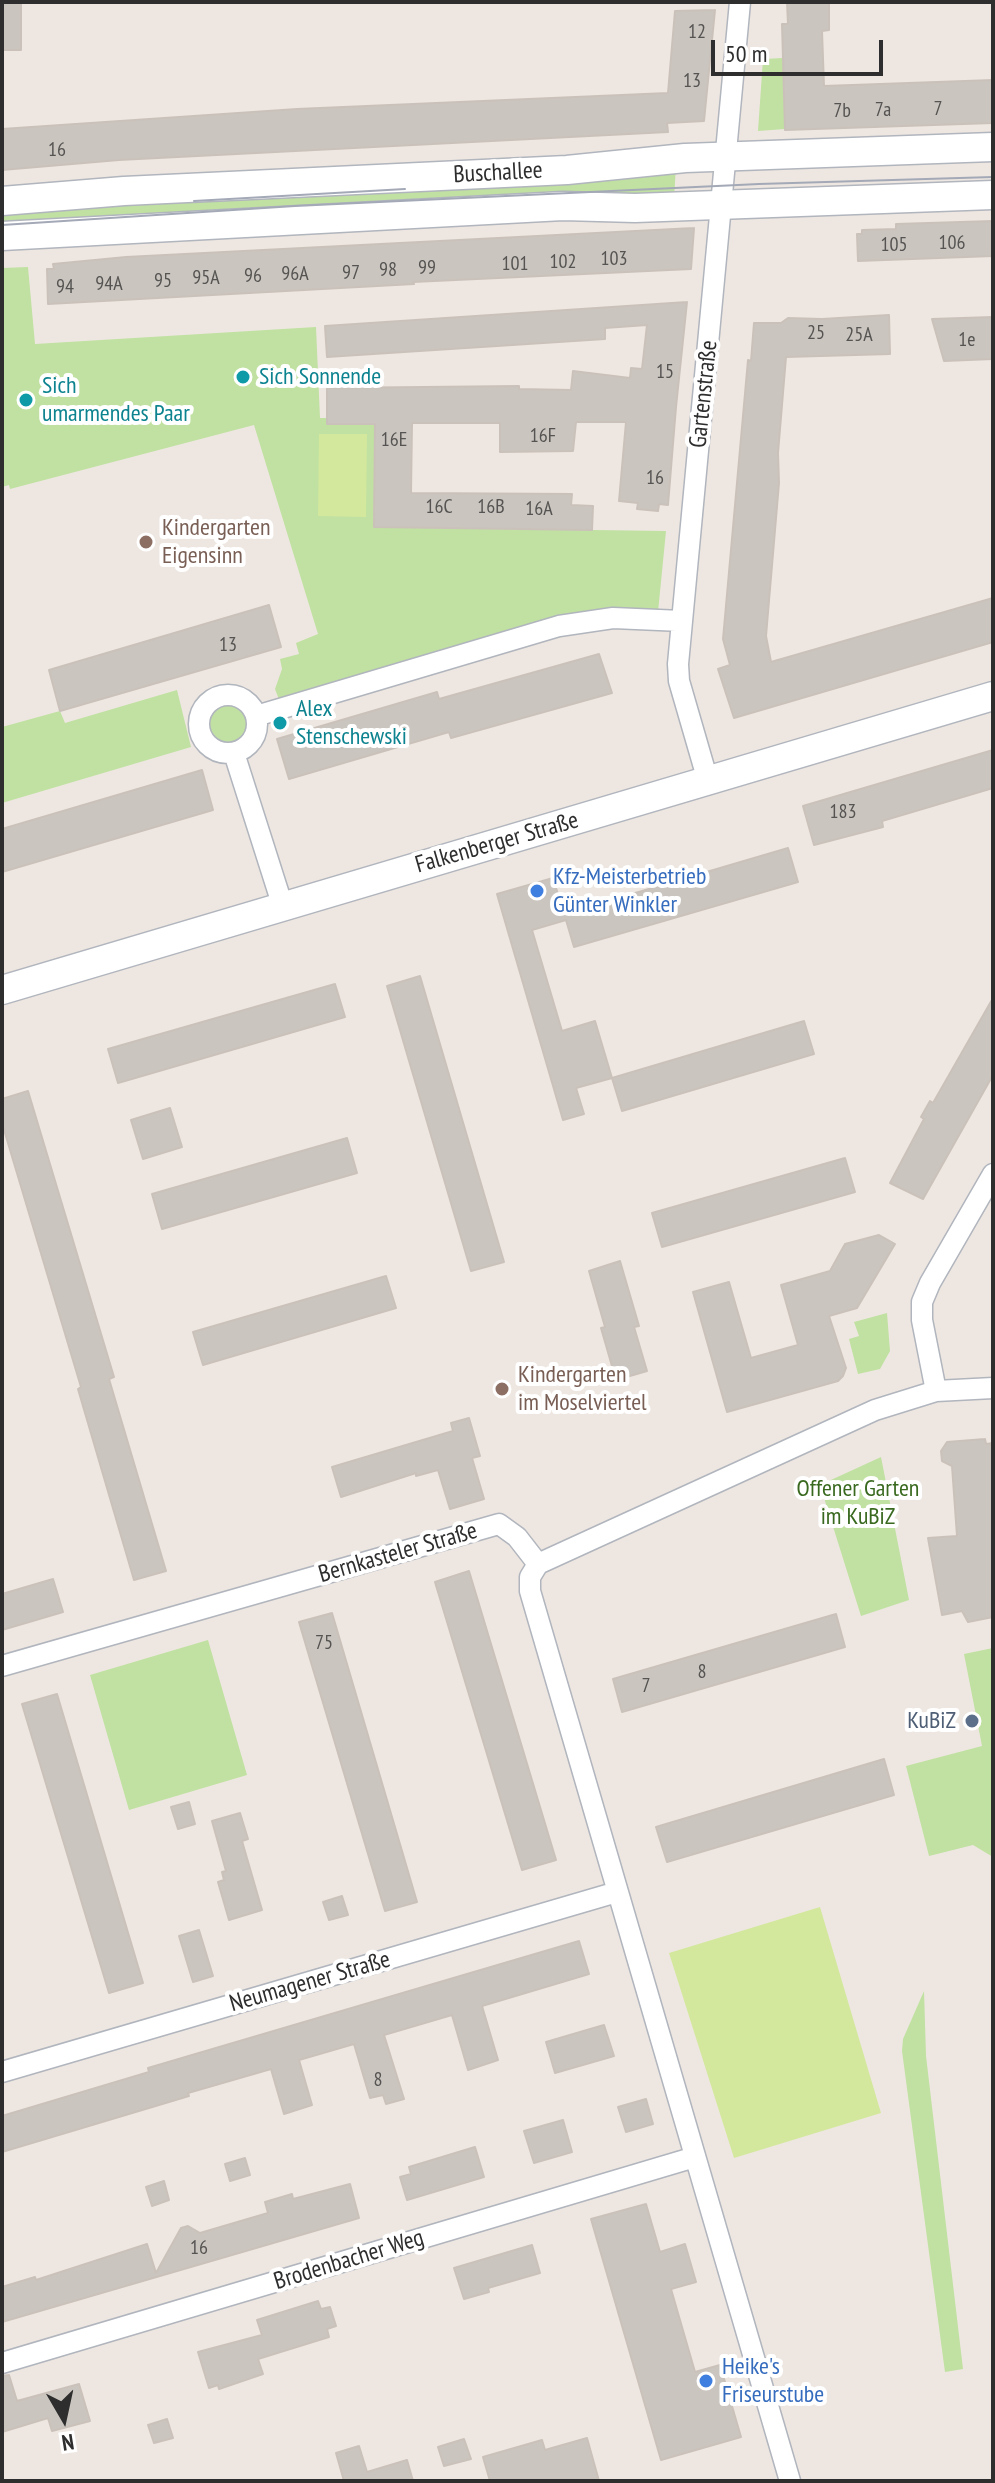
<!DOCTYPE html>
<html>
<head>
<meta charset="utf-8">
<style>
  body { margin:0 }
  #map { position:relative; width:995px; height:2483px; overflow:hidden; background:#eee7e1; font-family:"PT Sans Narrow",sans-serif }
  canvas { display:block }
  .frame { position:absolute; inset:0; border:4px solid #2e2e2e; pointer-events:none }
  .north { position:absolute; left:24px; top:2379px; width:80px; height:80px; -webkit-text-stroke:6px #fff; paint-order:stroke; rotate:171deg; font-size:22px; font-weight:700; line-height:32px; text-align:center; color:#2e2e2e }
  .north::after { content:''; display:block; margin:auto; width:28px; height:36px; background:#2e2e2e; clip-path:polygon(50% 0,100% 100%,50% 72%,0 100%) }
  .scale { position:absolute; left:711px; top:40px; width:172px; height:36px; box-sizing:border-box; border:4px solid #2e2e2e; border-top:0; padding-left:10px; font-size:24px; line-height:28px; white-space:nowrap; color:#2e2e2e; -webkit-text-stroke:6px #fff; paint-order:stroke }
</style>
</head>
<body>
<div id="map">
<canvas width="995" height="2483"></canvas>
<div class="frame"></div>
<div class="north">N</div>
<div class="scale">50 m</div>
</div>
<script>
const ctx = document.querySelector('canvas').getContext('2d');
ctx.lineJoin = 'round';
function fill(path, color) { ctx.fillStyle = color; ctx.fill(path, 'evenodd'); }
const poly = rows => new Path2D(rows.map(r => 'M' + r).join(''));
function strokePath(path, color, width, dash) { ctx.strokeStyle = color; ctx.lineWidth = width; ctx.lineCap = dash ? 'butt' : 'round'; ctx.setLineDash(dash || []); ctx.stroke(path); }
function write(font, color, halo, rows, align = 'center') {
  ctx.font = font + ' "PT Sans Narrow",sans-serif'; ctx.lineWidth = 8; ctx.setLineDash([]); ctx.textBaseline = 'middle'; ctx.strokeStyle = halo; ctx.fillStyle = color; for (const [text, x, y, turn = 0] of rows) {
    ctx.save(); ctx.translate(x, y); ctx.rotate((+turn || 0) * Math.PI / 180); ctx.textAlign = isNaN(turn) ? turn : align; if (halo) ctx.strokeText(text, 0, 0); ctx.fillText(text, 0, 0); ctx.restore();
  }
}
fill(poly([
  [783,58,785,129,758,131,763,59],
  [676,165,674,200,2,231,2,207],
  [28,267,35,344,316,327,320,418,327,418,327,424,375,424,374,527,666,531,658,612,280,702,275,689,282,669,280,659,299,654,296,643,318,634,254,425,10,489,9,485,2,487,2,268],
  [177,690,191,747,2,803,2,727,60,711,65,723],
  '206 725a21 21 0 1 1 42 0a21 21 0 1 1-42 0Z',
  [887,1313,890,1351,880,1369,858,1374,849,1339,859,1336,854,1322],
  [881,1457,909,1600,861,1616,820,1485],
  [208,1640,247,1775,129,1810,90,1675],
  [993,1648,993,1857,973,1845,929,1856,906,1766,982,1746,964,1654],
  [924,1991,926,2056,963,2369,945,2372,902,2051,903,2039]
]), '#c0e1a1');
fill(poly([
  [319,434,367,434,366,517,318,516],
  [820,1907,881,2113,734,2158,669,1953]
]), '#d3e89d');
const building = poly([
  [2,2,21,2,21,50,2,50,2,2],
  [787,2,829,2,829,30,822,31,824,86,993,80,993,123,785,130,782,24,788,24,787,2],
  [715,10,704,121,667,123,668,132,119,160,2,170,2,129,297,109,668,93,675,11,715,10],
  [993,221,993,256,858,261,857,234,862,234,862,230,896,229,896,224,993,221],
  [694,228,691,269,413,282,414,284,48,304,47,269,54,269,53,264,126,257,694,228],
  [687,302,676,407,668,505,659,504,658,511,637,509,638,503,619,501,626,422,576,422,573,451,500,452,500,423,412,423,411,493,572,494,571,505,593,506,592,530,374,527,375,424,327,424,327,388,519,386,519,389,571,390,573,371,630,378,631,368,642,369,647,325,605,328,605,339,327,357,325,326,687,302],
  [889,315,890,354,786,357,778,453,779,483,766,636,771,662,993,598,993,642,734,718,718,669,730,665,723,639,748,360,751,361,754,323,781,323,788,318,822,319,889,315],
  [993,317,993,359,944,361,932,319,993,317],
  [269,605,281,647,60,711,49,670,269,605],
  [599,654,612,693,451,738,449,732,289,779,277,739,437,692,439,699,599,654],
  [993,750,993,788,882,821,883,827,814,845,803,806,993,750],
  [202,770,213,810,2,872,2,829,202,770],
  [788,848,798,882,574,947,566,920,532,930,562,1031,595,1021,612,1078,576,1088,584,1114,563,1120,497,894,553,878,564,914,788,848],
  [420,976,504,1262,471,1271,387,986,420,976],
  [335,984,345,1017,118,1083,108,1049,335,984],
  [993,998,993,1075,923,1199,890,1183,924,1119,921,1117,930,1101,933,1103,993,998],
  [804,1021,814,1054,622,1111,612,1078,804,1021],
  [28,1091,114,1377,109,1379,166,1571,134,1580,78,1389,81,1387,2,1123,2,1099,28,1091],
  [170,1108,182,1147,143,1159,131,1120,170,1108],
  [347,1138,357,1173,162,1229,152,1194,347,1138],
  [845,1158,855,1192,662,1247,652,1213,845,1158],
  [879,1235,895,1244,857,1308,829,1316,846,1368,843,1376,838,1381,727,1412,693,1292,729,1282,751,1358,798,1345,781,1285,830,1271,845,1244,879,1235],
  [620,1261,639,1326,634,1327,647,1371,616,1380,601,1328,605,1327,589,1271,620,1261],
  [386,1276,396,1308,203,1365,193,1332,386,1276],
  [469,1418,480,1456,472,1458,484,1499,450,1509,438,1470,416,1476,416,1473,341,1497,332,1467,453,1431,451,1423,469,1418],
  [985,1439,986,1444,993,1443,993,1617,968,1622,962,1611,942,1615,928,1538,957,1536,952,1466,942,1461,941,1451,947,1442,985,1439],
  [469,1571,556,1860,522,1870,435,1582,469,1571],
  [53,1579,63,1612,2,1630,2,1594,53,1579],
  [332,1613,417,1902,385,1911,299,1622,332,1613],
  [836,1614,845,1647,622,1712,613,1679,836,1614],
  [57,1694,143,1983,109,1993,22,1704,57,1694],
  [884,1759,894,1795,667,1862,656,1827,884,1759],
  [189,1802,195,1824,178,1829,171,1807,189,1802],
  [240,1813,248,1839,242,1841,262,1910,229,1920,218,1882,224,1880,222,1872,226,1871,212,1821,240,1813],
  [342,1896,348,1915,329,1920,323,1902,342,1896],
  [199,1930,213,1976,193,1982,179,1936,199,1930],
  [579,1941,589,1974,482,2006,498,2060,468,2070,452,2015,384,2035,404,2099,386,2104,383,2095,370,2098,354,2044,299,2060,312,2105,284,2114,271,2069,188,2093,189,2096,2,2152,2,2116,149,2072,148,2068,579,1941],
  [604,2025,614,2056,555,2073,546,2042,604,2025],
  [646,2099,653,2124,626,2132,618,2107,646,2099],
  [563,2120,572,2152,534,2163,524,2131,563,2120],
  [475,2147,484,2177,407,2200,400,2177,411,2174,409,2167,475,2147],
  [245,2158,250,2175,230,2181,225,2164,245,2158],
  [164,2181,169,2200,152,2206,146,2187,164,2181],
  [350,2184,359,2218,2,2322,2,2287,35,2277,36,2280,147,2244,156,2273,181,2228,188,2226,200,2233,268,2213,265,2202,292,2194,293,2199,350,2184],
  [646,2204,660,2252,685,2244,696,2282,671,2289,695,2372,720,2365,741,2437,661,2460,591,2219,646,2204],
  [532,2245,540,2273,488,2288,489,2292,464,2299,454,2268,532,2245],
  [318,2301,321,2309,330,2307,336,2326,327,2329,329,2337,258,2359,263,2374,219,2389,218,2385,209,2388,198,2352,262,2335,257,2320,318,2301],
  [9,2375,17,2401,79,2384,90,2421,52,2431,48,2418,2,2432,2,2376,9,2375],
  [167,2419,173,2438,154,2443,148,2425,167,2419],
  [587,2438,599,2481,490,2481,483,2457,542,2440,545,2450,587,2438],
  [464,2439,471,2459,444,2466,438,2447,464,2439],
  [359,2446,367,2472,407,2460,413,2481,344,2481,336,2453,359,2446]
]);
fill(building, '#cac5bf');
strokePath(building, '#cac2ba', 2);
const street = poly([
  '199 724a29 29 0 1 1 58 0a29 29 0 1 1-58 0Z',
  [256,716,559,626,613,618,682,621],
  [234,753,283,907],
  [708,781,679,681,678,664,740,2],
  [936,1391,922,1320,922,1302,930,1283,993,1174],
  [538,1564,530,1577,530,1591,790,2481],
  [538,1564,875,1410,936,1391,993,1388],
  [2,1666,499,1524,517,1537,538,1564],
  [2,2072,617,1892],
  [2,2363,695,2157]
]);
const secondary = poly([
  [2,201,124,191,567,170,685,158,993,147],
  [2,236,563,206,635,208,993,195],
  [2,990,993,696]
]);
strokePath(street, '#b1b5bd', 23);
strokePath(secondary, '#b1b5bd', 31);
strokePath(street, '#fff', 20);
strokePath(secondary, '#fff', 28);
strokePath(poly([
  [194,201,405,189],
  [2,225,295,206,759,184,993,177]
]), '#a4a9b7', 2);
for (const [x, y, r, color] of [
  [243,377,8,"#0f9aa8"],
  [26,400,8,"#0f9aa8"],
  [146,542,8,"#8d6e63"],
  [280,723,8,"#0f9aa8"],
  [537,891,8,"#3f7fe0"],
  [502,1389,8,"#8d6e63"],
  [972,1721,8,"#5c6f8a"],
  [706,2381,8,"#3f7fe0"]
]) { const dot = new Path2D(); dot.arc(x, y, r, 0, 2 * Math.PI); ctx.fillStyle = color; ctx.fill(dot); strokePath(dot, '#fff', 3); }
write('20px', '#555452', null, [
  ["12",697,32],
  ["13",692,81],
  ["7",938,109],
  ["7a",883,110],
  ["7b",842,111],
  ["16",57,150],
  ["106",952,243],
  ["105",894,245],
  ["103",614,259],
  ["102",563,262],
  ["101",515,264],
  ["99",427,268],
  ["98",388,270],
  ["97",351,273],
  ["96A",295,274],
  ["96",253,276],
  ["95A",206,278],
  ["95",163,281],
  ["94A",109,284],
  ["94",65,287],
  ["25",816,333],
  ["25A",859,335],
  ["1e",967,340],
  ["15",665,372],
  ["16F",543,436],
  ["16E",394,440],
  ["16",655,478],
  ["16C",439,507],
  ["16B",491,507],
  ["16A",539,509],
  ["13",228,645],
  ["183",843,812],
  ["75",324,1643],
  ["8",702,1672],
  ["7",646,1686],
  ["8",378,2080],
  ["16",199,2248]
]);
write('24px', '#2e2e2e', '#fff', [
  ["Buschallee",498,173,-3],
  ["Gartenstraße",704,394,-84],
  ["Falkenberger Straße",497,843,-16],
  ["Bernkasteler Straße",398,1553,-16],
  ["Neumagener Straße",310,1982,-16],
  ["Brodenbacher Weg",349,2260,-17]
]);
write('24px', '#0d838f', '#fff', [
  ["Sich Sonnende",259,377],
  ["Sich",42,386],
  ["umarmendes Paar",42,414],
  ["Alex",296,709],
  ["Stenschewski",296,737]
], 'left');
write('24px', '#785e54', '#fff', [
  ["Kindergarten",162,528],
  ["Eigensinn",162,556],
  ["Kindergarten",518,1375],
  ["im Moselviertel",518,1403]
], 'left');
write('24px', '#366cbe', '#fff', [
  ["Kfz-Meisterbetrieb",553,877],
  ["Günter Winkler",553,905],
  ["Heike's",722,2367],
  ["Friseurstube",722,2395]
], 'left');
write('24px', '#39691f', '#fff', [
  ["Offener Garten",858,1489],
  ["im KuBiZ",858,1517]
]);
write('24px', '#4e5e75', '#fff', [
  ["KuBiZ",956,1721]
], 'right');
</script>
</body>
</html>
